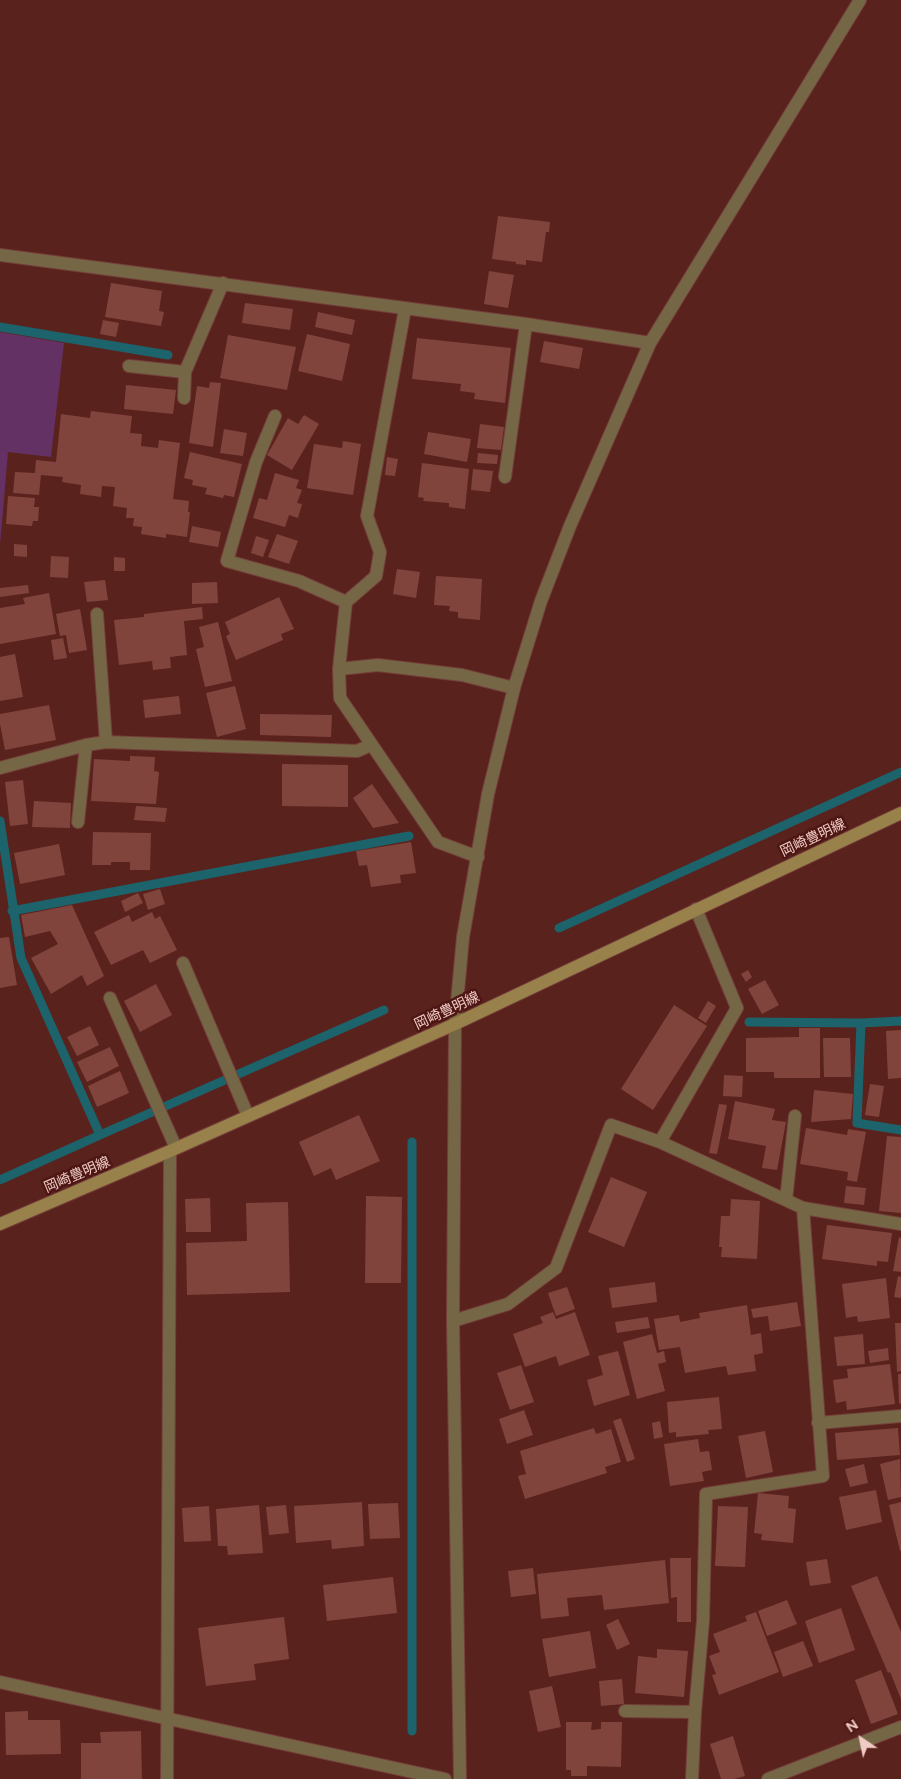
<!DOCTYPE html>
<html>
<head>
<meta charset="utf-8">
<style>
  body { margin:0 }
  #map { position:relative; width:901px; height:1779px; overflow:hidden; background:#5a221d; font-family:Figtree,sans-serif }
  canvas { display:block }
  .north { position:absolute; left:836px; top:1714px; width:50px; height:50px; -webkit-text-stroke:4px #4e1713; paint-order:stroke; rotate:326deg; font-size:14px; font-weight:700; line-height:20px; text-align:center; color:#f0cbc6 }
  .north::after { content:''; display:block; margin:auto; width:18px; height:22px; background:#f0cbc6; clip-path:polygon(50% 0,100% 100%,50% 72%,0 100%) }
</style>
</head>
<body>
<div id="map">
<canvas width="901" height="1779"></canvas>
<div class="north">N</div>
</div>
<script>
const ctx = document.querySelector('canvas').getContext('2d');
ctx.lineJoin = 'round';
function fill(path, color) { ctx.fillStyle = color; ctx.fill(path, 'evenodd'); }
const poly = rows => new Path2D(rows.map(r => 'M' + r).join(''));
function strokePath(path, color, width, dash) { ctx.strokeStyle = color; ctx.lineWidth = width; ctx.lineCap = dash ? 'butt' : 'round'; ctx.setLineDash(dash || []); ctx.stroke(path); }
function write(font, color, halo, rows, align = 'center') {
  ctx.font = font + ' Figtree,"Noto Sans JP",sans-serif'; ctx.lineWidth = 5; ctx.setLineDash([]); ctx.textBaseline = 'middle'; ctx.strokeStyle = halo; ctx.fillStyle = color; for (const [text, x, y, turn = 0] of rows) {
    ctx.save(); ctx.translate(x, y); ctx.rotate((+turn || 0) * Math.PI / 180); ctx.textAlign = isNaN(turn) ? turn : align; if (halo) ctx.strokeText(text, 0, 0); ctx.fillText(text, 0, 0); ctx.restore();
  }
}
fill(poly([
  [0,332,64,343,51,457,8,452,0,545]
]), '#643164');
strokePath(poly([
  [0,327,168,355],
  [0,821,21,958,100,1135,0,1180],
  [12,911,409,836],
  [559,928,901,772],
  [749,1022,861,1023,857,1123,901,1130],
  [861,1023,901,1021],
  [100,1135,384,1010],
  [412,1731,412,1142]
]), '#1c636c', 9);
fill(poly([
  [498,216,550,222,549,232,546,232,542,262,526,260,526,265,516,264,516,262,492,259],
  [489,271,514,275,508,308,484,304],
  [111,283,162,291,159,311,164,312,161,326,105,317],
  [245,303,293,309,290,330,242,323],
  [318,312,355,320,352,335,315,327],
  [103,320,119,323,116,337,100,334],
  [307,334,350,344,342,381,298,371],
  [228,335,296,347,287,390,220,378],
  [417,338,511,348,505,403,474,399,475,393,460,391,461,384,412,379],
  [544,341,583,348,579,369,540,362],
  [210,382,221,383,213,447,189,443,197,386,209,388],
  [126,385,176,390,173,414,124,409],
  [91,411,132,416,130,433,142,434,141,446,158,448,159,440,180,443,173,499,189,501,188,512,190,512,187,537,166,534,166,538,141,534,142,527,133,526,134,518,126,518,127,508,113,506,115,487,102,486,101,497,80,494,81,485,62,482,63,477,41,475,39,495,13,493,15,472,35,473,36,460,56,462,61,414,90,418],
  [304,415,319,424,292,470,267,455,288,418,298,424],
  [480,424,504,427,501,450,477,448],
  [224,429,247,433,243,456,220,453],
  [428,432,471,439,467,462,424,454],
  [343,441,361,444,353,495,307,488,314,444,342,448],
  [190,452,242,464,234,497,224,495,223,498,205,494,207,488,192,485,193,480,184,478],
  [478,453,498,455,497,464,477,463],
  [387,457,398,459,395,476,385,475],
  [422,463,469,469,465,509,449,507,449,503,423,501,424,498,418,497],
  [473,469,493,471,490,492,471,490],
  [275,473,299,480,296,488,302,490,297,503,302,504,298,518,289,515,285,527,253,518,259,498,267,500],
  [8,496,35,498,34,507,39,507,38,521,33,521,32,526,6,524],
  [192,526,221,532,218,547,189,542],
  [277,534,298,541,289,564,268,557],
  [256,536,269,540,263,557,251,553],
  [14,544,27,545,27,557,14,556],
  [51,556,69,557,68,578,50,577],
  [114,557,125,558,125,571,114,571],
  [397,569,420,572,416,598,393,594],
  [436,576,482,579,480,620,458,618,458,612,449,611,450,606,434,605],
  [105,580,108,600,87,602,84,582],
  [217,582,218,603,192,604,192,583],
  [28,585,29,593,0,597,0,588],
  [49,593,56,634,0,644,0,608,25,604,23,598],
  [279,597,294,629,281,634,283,640,236,660,226,636,230,634,225,622],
  [202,607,203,619,184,621,187,655,170,657,171,668,153,670,152,661,119,665,114,620,144,617,144,614],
  [80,609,87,650,69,653,66,635,60,636,56,614],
  [218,622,232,681,205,687,196,649,204,647,199,627],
  [63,638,67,658,54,660,51,640],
  [15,654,23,697,0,701,0,657],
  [235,686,246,729,217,737,206,693],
  [179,696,181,714,145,718,143,700],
  [49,705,56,740,5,750,0,724,0,714],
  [260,714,332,715,331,737,260,735],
  [130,756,155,757,154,771,159,772,156,804,91,801,94,759,130,761],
  [282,764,348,765,348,807,282,806],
  [23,780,28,824,10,826,5,782],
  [372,784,399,823,373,828,353,798],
  [34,801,71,803,70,828,32,827],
  [136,806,167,808,165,822,134,820],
  [93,832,151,833,150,870,130,870,130,862,111,862,111,865,92,865],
  [411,842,416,873,400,875,401,883,371,887,367,865,359,866,356,851],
  [59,844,65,875,20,884,14,853],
  [160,889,165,904,148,910,143,894],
  [138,893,143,903,125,912,121,901],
  [72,905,104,976,87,986,82,975,51,994,31,958,58,944,50,931,25,937,21,915],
  [152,912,155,919,160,916,177,950,150,963,143,950,111,965,94,932,129,915,132,922],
  [9,937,17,985,0,988,0,938],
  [748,970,752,977,746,982,741,974],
  [765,980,779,1005,762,1014,748,989],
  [156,984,172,1015,140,1032,124,1001],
  [708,1001,716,1006,706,1023,698,1018],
  [674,1005,707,1026,653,1110,621,1089],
  [90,1026,99,1045,77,1056,67,1037],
  [799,1028,820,1028,820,1078,774,1078,774,1072,746,1072,746,1038,799,1037],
  [901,1030,901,1078,888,1079,886,1031],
  [823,1038,850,1038,851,1077,824,1077],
  [110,1047,119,1066,87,1082,77,1062],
  [120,1071,129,1093,97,1107,88,1086],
  [724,1075,743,1076,742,1097,723,1096],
  [870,1084,884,1086,879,1117,865,1115],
  [814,1090,853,1094,851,1119,811,1122],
  [735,1101,775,1109,772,1120,786,1122,777,1170,762,1168,766,1146,728,1139],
  [719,1104,727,1105,717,1154,709,1153],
  [359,1115,380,1161,336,1180,331,1168,314,1176,299,1142],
  [806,1128,847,1135,848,1129,866,1132,857,1182,847,1180,848,1172,800,1164],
  [887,1136,901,1137,901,1213,879,1211],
  [611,1177,647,1192,624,1247,588,1232],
  [846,1186,866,1188,864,1205,844,1203],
  [366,1196,402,1197,401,1283,365,1283],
  [210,1198,211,1232,186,1232,185,1199],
  [731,1199,760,1201,757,1259,721,1257,722,1247,719,1247,721,1216,730,1216],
  [288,1202,290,1292,187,1295,186,1243,247,1241,246,1203],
  [827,1225,892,1233,888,1262,877,1261,877,1266,822,1259],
  [899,1237,901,1238,901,1272,893,1271],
  [898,1276,901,1277,901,1298,894,1297],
  [886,1278,890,1318,858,1322,857,1316,846,1318,842,1284],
  [655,1282,657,1302,612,1308,609,1288],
  [567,1287,575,1309,556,1316,548,1293],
  [797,1302,801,1326,770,1331,768,1316,753,1318,751,1309],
  [747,1305,751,1335,761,1333,763,1353,754,1355,756,1371,728,1375,726,1366,685,1373,680,1347,659,1350,654,1319,679,1315,680,1322,700,1318,699,1313],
  [553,1312,556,1319,575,1312,590,1355,559,1366,556,1356,525,1367,513,1334,543,1323,540,1317],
  [648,1317,650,1328,617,1333,615,1322],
  [895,1323,901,1323,901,1371,897,1372],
  [652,1334,657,1353,664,1351,666,1362,658,1364,665,1391,637,1399,623,1342],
  [863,1334,865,1364,837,1366,834,1337],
  [888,1348,889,1360,870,1363,868,1351],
  [618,1351,630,1395,594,1406,587,1380,603,1375,598,1356],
  [890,1364,895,1404,847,1410,846,1401,836,1403,833,1380,848,1378,847,1369],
  [521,1365,534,1402,510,1410,497,1373],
  [898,1374,901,1374,901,1403,899,1404],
  [719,1397,722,1429,708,1430,709,1434,676,1437,676,1432,669,1433,667,1402],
  [524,1410,533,1435,507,1444,499,1419],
  [621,1418,635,1459,627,1462,613,1421],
  [660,1421,663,1437,654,1439,652,1423],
  [594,1428,596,1434,611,1429,621,1462,605,1467,607,1473,525,1499,518,1476,526,1474,520,1451],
  [898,1428,900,1455,837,1460,835,1433],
  [765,1431,773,1472,746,1478,738,1436],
  [698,1439,700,1452,709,1451,712,1470,702,1472,704,1481,670,1486,664,1444],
  [900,1459,901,1497,888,1500,880,1464],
  [864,1464,868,1483,850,1487,845,1469],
  [876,1490,882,1522,846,1530,839,1497],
  [758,1493,789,1496,788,1508,796,1509,793,1543,761,1540,762,1534,754,1533],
  [362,1502,364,1546,332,1549,331,1540,296,1543,294,1506],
  [901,1502,901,1551,900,1551,889,1505],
  [398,1503,400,1538,370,1539,368,1504],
  [259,1505,263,1553,228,1555,227,1546,218,1546,216,1509],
  [286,1505,289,1533,269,1535,266,1507],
  [209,1506,211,1541,184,1542,182,1508],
  [718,1506,748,1507,745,1567,715,1566],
  [670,1558,691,1558,691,1622,677,1622,677,1597,671,1598],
  [827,1559,831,1583,810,1586,806,1562],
  [665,1560,669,1603,604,1610,602,1595,567,1598,569,1616,541,1619,537,1574],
  [533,1568,536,1594,511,1597,508,1571],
  [877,1576,901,1632,901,1699,890,1672,888,1673,851,1586],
  [393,1577,397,1613,327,1621,323,1585],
  [787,1600,797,1624,767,1636,758,1611],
  [841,1608,855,1650,819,1663,805,1621],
  [756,1612,779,1672,719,1695,712,1675,716,1674,709,1656,720,1652,713,1634,747,1621,745,1616],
  [284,1617,289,1659,254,1664,256,1680,206,1686,198,1628],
  [618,1619,630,1644,617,1650,606,1625],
  [590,1631,596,1668,549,1677,542,1639],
  [803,1641,813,1666,783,1677,774,1652],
  [657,1649,688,1651,684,1697,635,1693,638,1656,657,1658],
  [881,1670,898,1714,871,1724,855,1680],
  [622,1679,624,1704,601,1706,599,1681],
  [552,1686,561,1727,538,1732,529,1691],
  [28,1711,28,1720,60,1720,61,1754,6,1755,5,1712],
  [566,1722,592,1722,591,1730,601,1729,601,1722,622,1722,621,1767,587,1766,587,1776,571,1776,571,1770,566,1770],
  [141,1731,142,1779,81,1779,81,1743,101,1743,100,1732],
  [733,1736,745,1776,734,1779,721,1779,710,1744]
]), '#80443d');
const minor = poly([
  [0,255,526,324,650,343],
  [405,309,367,516,380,552,376,576,346,602,339,669,340,698,438,842,478,857],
  [129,366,185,372],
  [184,398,185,372,223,283],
  [275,416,256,462,227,561,299,581,346,602],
  [505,477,526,324],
  [97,614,106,742],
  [339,669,378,665,462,675,514,688],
  [0,768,86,745,106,742,357,751,371,745],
  [78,822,86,745],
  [183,963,248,1116],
  [110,998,176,1148],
  [660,1142,803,1208,901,1224],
  [786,1200,795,1116],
  [453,1321,508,1304,556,1268,611,1125,660,1142,737,1008,696,909],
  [818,1423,901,1416],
  [0,1682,445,1779],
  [625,1711,695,1712],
  [167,1779,170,1151],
  [692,1779,695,1712,703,1621,706,1494,823,1476,803,1208],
  [768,1779,901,1727]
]);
const tertiary = poly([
  [460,1779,453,1321,455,1024,463,937,488,794,514,688,541,601,570,526,650,343,860,0]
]);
const secondary = poly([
  [0,1224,170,1151,455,1024,901,813]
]);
strokePath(minor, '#75403b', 14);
strokePath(tertiary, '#75403b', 14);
strokePath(secondary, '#75403b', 14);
strokePath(minor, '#756746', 12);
strokePath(tertiary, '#756746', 12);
strokePath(secondary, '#98814b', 12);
write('14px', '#f0cbc6', '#4e1713', [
  ["岡崎豊明線",813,838,-25],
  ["岡崎豊明線",447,1011,-25],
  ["岡崎豊明線",77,1175,-23]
]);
</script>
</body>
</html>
